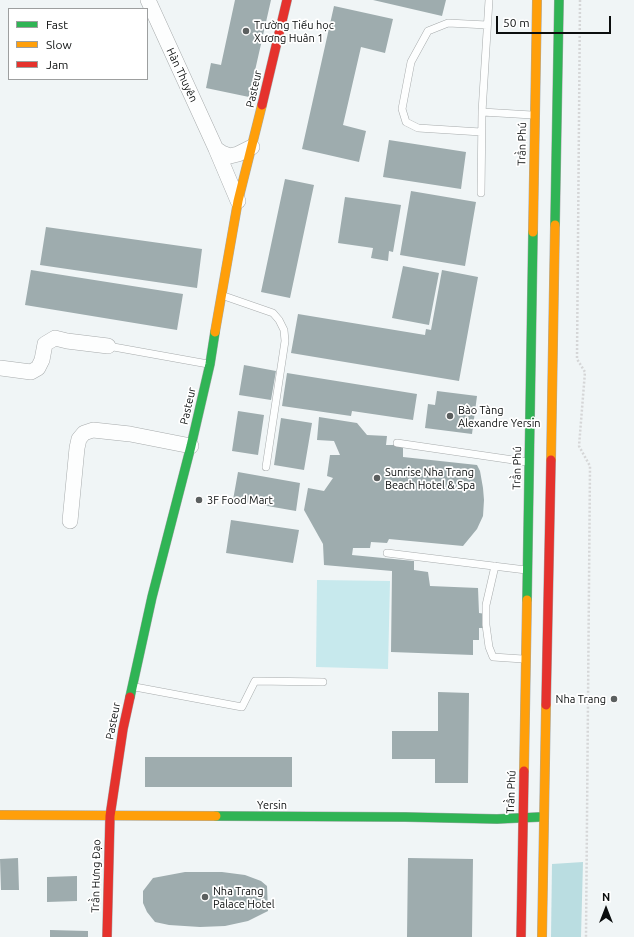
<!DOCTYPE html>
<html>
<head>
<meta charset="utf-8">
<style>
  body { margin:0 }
  #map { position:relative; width:634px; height:937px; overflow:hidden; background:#f0f5f6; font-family:Ubuntu,sans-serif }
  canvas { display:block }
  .legend { position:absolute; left:8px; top:8px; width:140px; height:72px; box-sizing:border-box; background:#fff; border:1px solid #9d9f9f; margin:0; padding:5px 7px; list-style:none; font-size:12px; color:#0b0e0e }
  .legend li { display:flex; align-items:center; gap:8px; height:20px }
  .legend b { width:20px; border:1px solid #9d9f9f }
  .north { position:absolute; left:586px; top:889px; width:40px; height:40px; -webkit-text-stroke:3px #fff; paint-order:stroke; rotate:0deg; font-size:11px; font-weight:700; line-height:16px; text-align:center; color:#0b0e0e }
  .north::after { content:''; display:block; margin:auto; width:14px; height:18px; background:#0b0e0e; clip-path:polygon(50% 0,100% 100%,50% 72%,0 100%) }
  .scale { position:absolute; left:496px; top:16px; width:115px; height:18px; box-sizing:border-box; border:2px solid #0b0e0e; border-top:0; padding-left:5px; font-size:12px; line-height:14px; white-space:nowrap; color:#0b0e0e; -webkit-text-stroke:3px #fff; paint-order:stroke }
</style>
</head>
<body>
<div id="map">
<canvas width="634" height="937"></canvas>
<ul class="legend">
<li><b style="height:5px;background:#30b455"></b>Fast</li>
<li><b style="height:5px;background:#ff9f0a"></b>Slow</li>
<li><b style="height:5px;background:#e5322d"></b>Jam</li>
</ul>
<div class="north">N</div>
<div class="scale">50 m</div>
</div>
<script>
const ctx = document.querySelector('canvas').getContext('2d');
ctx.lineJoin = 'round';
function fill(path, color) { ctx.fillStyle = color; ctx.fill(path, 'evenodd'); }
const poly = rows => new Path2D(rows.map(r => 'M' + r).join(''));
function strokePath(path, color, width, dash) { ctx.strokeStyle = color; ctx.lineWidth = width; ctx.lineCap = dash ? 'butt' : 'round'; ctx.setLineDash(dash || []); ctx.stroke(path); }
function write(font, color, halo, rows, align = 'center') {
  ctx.font = font + ' Ubuntu,sans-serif'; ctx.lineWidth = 3.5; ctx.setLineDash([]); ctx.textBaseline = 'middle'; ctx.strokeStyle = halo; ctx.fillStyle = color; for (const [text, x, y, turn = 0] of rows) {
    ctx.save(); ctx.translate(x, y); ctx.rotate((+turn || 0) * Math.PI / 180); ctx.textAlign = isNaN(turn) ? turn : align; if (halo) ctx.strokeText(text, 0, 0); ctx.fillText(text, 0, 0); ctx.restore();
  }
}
fill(poly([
  [317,580,390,581,388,669,316,667]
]), '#c7e9ed');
fill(poly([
  [583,862,581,937,551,937,552,864]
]), '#badde1');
fill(poly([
  [235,0,271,0,249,97,206,88,211,63,221,65],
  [373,0,446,0,442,16],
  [334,6,393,19,385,53,361,47,343,125,366,131,359,162,302,149],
  [389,140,466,152,461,189,383,177],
  [285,179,314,185,290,298,261,292],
  [411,191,476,202,465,266,400,255],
  [345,197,401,205,393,252,389,251,388,261,371,258,373,248,338,243],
  [46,227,202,249,197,288,40,265],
  [403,266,439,273,429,325,392,318],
  [31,270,183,294,177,330,25,305],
  [442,270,478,277,459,381,291,353,298,314,425,335,426,329,431,330],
  [244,365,276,371,271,400,239,395],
  [287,373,417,394,413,420,352,411,351,416,282,406],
  [437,391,477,396,472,434,425,428,428,404,435,405],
  [238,411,264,415,258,455,232,451],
  [319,417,357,423,367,435,387,436,386,445,403,445,403,457,477,465,480,471,483,488,484,500,483,516,477,529,463,546,389,539,387,543,371,542,370,548,353,548,352,555,414,561,414,570,428,572,430,586,478,588,479,613,486,614,486,628,479,628,479,640,473,640,473,655,391,652,392,571,324,565,323,544,304,510,308,488,324,491,333,478,327,476,330,455,340,455,334,441,317,440],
  [281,418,312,423,304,470,274,465],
  [238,472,300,483,296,511,233,500],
  [231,520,299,530,293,563,226,553],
  [438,692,469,693,468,783,435,783,435,759,392,759,392,731,438,731],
  [145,757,292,757,292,787,145,787],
  [18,858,19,890,1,890,0,859],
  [408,858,473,859,472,937,407,937],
  [185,872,222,872,245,875,261,881,267,886,268,911,248,921,225,926,200,927,169,925,155,922,147,912,143,903,143,891,153,878],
  [77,876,77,901,47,902,47,877],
  [50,930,88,931,88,937,50,937]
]), '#9eacae');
const lane = poly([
  [482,112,532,115],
  [481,132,418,128,406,122,402,109,411,62,428,31,448,23,487,25],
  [481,193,482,112,489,0],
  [224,296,273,313,279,320,284,330,285,341,266,467],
  [108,346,208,364],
  [397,443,527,462],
  [387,553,526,570],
  [495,566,486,605,486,625,489,647,493,657,523,659],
  [135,687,242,707,255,681,323,682]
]);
const street = poly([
  [148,0,216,149,238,201],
  [216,149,222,153,230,156,238,154,252,147],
  [0,368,31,372,38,368,42,360,45,344,55,338,67,341,108,346],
  [70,521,77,448,79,439,84,433,93,430,130,434,191,446]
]);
const fast = poly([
  [555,225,559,0],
  [527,600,533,232],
  [130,697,152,597,191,446,210,364,215,332],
  [216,816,405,817,497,819,540,817]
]);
const slow = poly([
  [533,232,537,0],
  [215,332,238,201,262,105],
  [551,460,555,225],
  [524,771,527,600],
  [0,815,216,816],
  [542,937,546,705]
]);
const jam = poly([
  [262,105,287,0],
  [546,705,551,460],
  [107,937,110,816,123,729,130,697],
  [521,937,524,771]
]);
strokePath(lane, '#a7abac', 8);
strokePath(street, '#a7abac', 16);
strokePath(fast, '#a7abac', 10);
strokePath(slow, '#a7abac', 10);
strokePath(jam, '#a7abac', 10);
strokePath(poly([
  [580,0,577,359,585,372,579,446,590,466,586,937]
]), '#d5d6d7', 2.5, [2, 2]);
strokePath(lane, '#fdfefe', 7);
strokePath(street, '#fdfefe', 15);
strokePath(fast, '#30b455', 9);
strokePath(slow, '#ff9f0a', 9);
strokePath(jam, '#e5322d', 9);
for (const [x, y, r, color] of [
  [246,31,4,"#5b5f5f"],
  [450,416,4,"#5b5f5f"],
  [377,478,4,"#5b5f5f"],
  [199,500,4,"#5b5f5f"],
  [614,699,4,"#5b5f5f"],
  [205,897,4,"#5b5f5f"]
]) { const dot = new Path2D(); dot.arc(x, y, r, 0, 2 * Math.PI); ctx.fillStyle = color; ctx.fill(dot); strokePath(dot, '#fff', 1.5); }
write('11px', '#0b0e0e', '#fff', [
  ["Trường Tiểu học",254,25],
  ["Xương Huân 1",254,38],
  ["Bào Tàng",458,410],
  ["Alexandre Yersin",458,423],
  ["Sunrise Nha Trang",385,472],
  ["Beach Hotel & Spa",385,485],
  ["3F Food Mart",207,500],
  ["Nha Trang",606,699,"right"],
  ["Nha Trang",213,891],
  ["Palace Hotel",213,904]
], 'left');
write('11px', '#0b0e0e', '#fff', [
  ["Hàn Thuyên",182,75,65],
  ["Pasteur",254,89,-77],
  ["Trần Phú",522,144,-89],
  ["Pasteur",188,406,-77],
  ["Trần Phú",517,468,-89],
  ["Pasteur",113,721,-79],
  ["Trần Phú",511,792,-88],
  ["Yersin",272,805],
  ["Trần Hưng Đạo",96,876,-89]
]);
</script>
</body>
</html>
